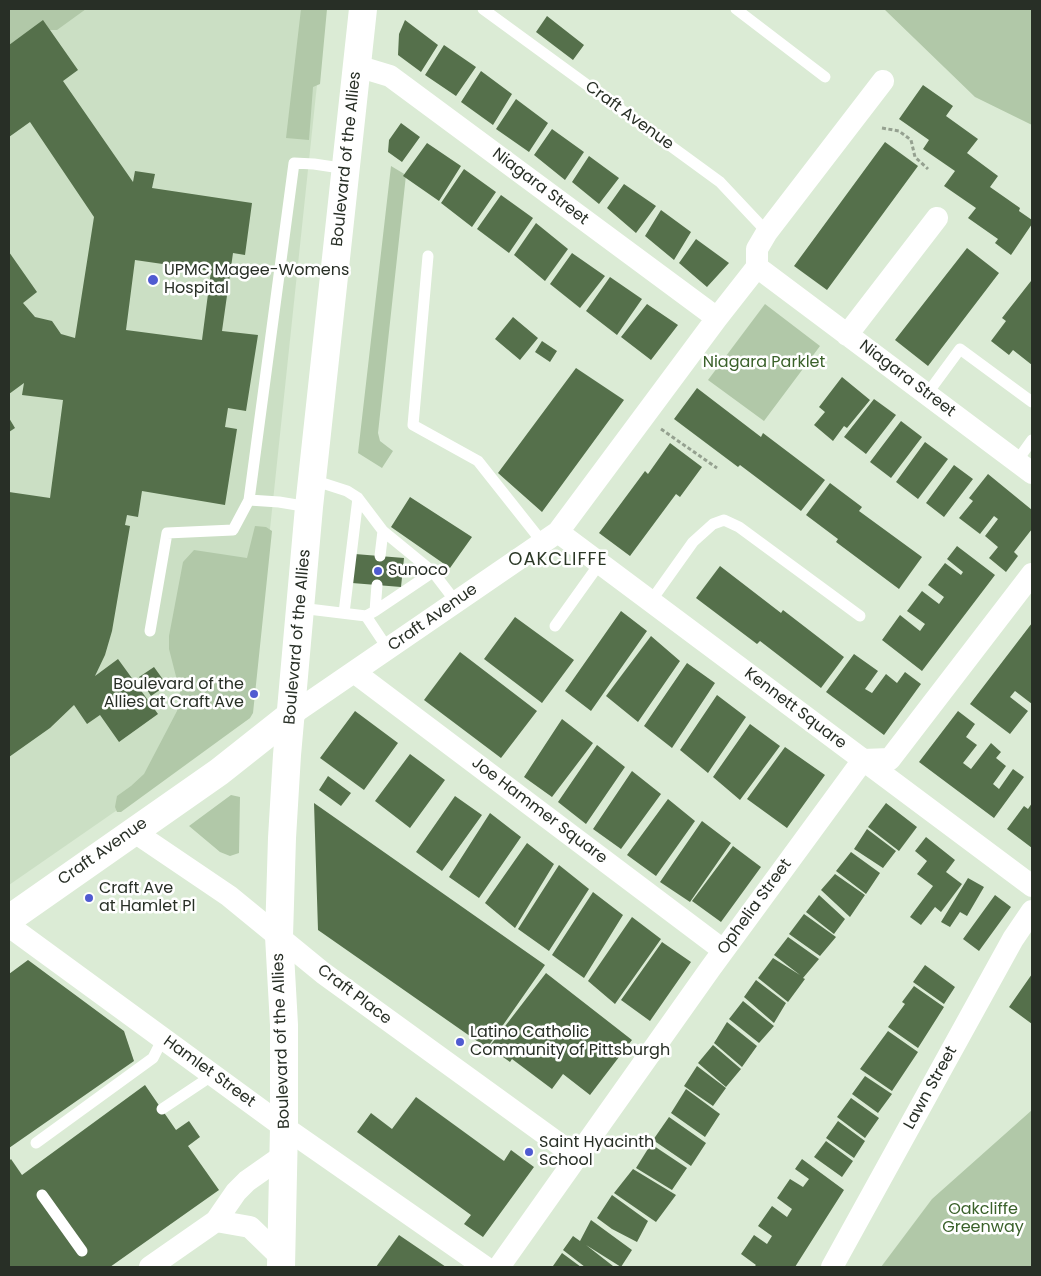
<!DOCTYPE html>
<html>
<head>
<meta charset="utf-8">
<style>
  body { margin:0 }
  #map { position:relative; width:1041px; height:1276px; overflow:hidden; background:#dbebd5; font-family:Poppins,sans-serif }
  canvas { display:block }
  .frame { position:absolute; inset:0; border:10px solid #282f26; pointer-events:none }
</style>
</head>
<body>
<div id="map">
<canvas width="1041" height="1276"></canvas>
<div class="frame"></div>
</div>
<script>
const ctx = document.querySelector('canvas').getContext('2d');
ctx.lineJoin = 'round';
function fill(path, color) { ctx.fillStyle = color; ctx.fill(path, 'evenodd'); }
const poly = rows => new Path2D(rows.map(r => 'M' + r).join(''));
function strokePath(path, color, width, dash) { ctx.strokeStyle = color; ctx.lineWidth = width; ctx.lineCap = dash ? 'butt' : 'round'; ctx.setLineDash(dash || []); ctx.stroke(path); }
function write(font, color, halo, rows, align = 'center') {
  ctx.font = font + ' Poppins,sans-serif'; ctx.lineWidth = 5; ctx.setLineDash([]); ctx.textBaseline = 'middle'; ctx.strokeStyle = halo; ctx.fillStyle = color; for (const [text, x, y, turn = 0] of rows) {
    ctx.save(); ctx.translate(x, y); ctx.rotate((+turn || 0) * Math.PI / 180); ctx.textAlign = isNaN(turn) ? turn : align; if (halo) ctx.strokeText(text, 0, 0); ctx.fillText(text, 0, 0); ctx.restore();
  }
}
fill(poly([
  [9,9,325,9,250,718,9,885]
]), '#cbdfc4');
fill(poly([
  [10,9,86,9,57,30,49,30,43,21,9,45,9,10],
  [301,9,327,9,320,84,313,87,309,140,286,138],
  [884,9,1032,9,1032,125,975,97],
  [391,166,406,175,378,433,380,441,393,451,382,468,358,453],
  [765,304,820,346,764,421,708,380],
  [255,526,266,527,272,531,253,713,250,718,121,812,117,812,115,807,117,796,131,786,144,774,177,711,180,692,169,649,169,636,183,562,194,550,247,558],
  [231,795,240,797,239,853,230,856,220,852,189,826],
  [1032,1110,1032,1267,881,1267,932,1199]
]), '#b1c8a8');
fill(poly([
  [547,16,584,45,573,60,536,32],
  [43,20,78,70,63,81,133,182,135,171,155,174,152,188,252,203,245,255,233,253,222,331,258,335,246,411,228,408,225,427,237,429,225,505,142,491,138,517,127,515,125,525,130,526,112,631,105,655,95,676,118,659,158,714,119,742,100,715,87,724,74,705,50,728,9,757,9,492,50,498,63,400,22,395,24,383,9,394,9,252,37,292,23,303,35,317,52,321,61,334,75,338,94,217,30,122,9,137,9,45],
  [135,260,211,271,202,340,126,330],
  [405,20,438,45,421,72,398,55,399,34],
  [444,45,476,67,456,96,425,75],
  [481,71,512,94,493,125,461,102],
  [923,85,953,106,946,116,978,139,967,153,998,176,990,187,1020,208,1019,211,1032,220,1032,224,1011,255,995,243,998,239,968,218,976,208,944,186,955,171,923,149,929,140,899,119],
  [516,99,548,123,529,152,496,129],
  [401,123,420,137,402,162,388,152,389,140],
  [552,129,584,152,565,180,534,155],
  [885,142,918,166,827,290,794,266],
  [427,143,461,166,439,201,403,176],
  [589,156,619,178,599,204,572,182],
  [464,169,496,192,472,227,441,203],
  [624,184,656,206,636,233,607,208],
  [501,195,533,218,509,253,477,229],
  [661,210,691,232,674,260,645,236],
  [536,223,568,249,545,281,514,255],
  [696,239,729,263,707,287,679,263],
  [967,248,999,273,928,366,895,340],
  [572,253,605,276,580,308,550,284],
  [610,277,642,299,617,335,586,311],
  [1031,281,1032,282,1032,365,1013,350,1009,355,991,341,1006,321,1002,318],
  [647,304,678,325,651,360,621,337],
  [513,317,538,338,520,360,495,339],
  [542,341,557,351,550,362,535,352],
  [576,368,624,400,542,512,498,473],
  [842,377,870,400,847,428,844,426,833,441,814,425,825,412,819,407],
  [697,388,761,437,763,433,825,480,801,511,740,465,738,467,674,419],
  [874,399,896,415,866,454,844,437],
  [9,418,15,428,9,432],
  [901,421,922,437,891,478,870,462],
  [925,442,948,459,918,499,896,482],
  [670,443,702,467,680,497,676,494,630,556,599,533,645,471,648,474],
  [954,465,973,479,944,517,926,503],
  [988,474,1032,510,1032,529,1014,552,1018,556,1006,572,989,558,998,547,985,536,998,519,994,516,980,534,959,518,973,501,969,498],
  [830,483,862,507,859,511,922,557,899,589,836,542,838,539,806,515],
  [410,497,472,537,450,568,391,527],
  [957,546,995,575,922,671,882,640,900,615,920,631,925,624,907,611,922,591,939,604,944,597,928,585,945,563,961,575,963,572,947,559],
  [355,554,404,558,401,587,352,583],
  [720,566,781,613,783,610,844,657,821,688,760,641,757,644,696,598],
  [621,611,647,631,591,711,565,691],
  [515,617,574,660,542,703,484,659],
  [1032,623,1032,704,1015,691,1010,697,1028,711,1010,734,970,704],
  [651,636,680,661,638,722,606,696],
  [460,652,537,711,501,758,424,700],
  [854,654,878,671,865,689,872,693,886,674,897,683,905,672,921,684,884,735,826,692],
  [687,663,715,683,672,748,644,726],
  [154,667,167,685,151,696,139,677],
  [717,695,746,717,708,773,680,750],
  [355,711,398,743,364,790,320,758],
  [958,711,975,724,966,737,977,745,963,763,971,769,991,743,1001,752,996,758,1006,766,993,784,999,789,1013,769,1024,777,994,818,919,762],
  [562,719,593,743,552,797,524,777],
  [750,724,780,746,740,800,713,777],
  [597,745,625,767,586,824,558,802],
  [785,747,825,775,787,828,747,799],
  [410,754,445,780,410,828,375,801],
  [632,771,661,794,621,849,593,829],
  [328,776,351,793,341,806,319,790],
  [455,796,482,815,442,871,416,852],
  [668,799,695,821,656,876,627,855],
  [314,803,545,965,487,1048,318,930],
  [886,803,917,827,899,851,868,827],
  [1032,803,1032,848,1007,829,1024,806,1028,809],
  [490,813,521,837,479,898,449,877],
  [702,821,731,843,690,902,660,882],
  [867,829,896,851,883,868,854,849],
  [926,837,955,860,946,872,962,884,941,912,935,907,921,925,910,917,933,886,917,874,927,861,915,851],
  [527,843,554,864,515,928,485,903],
  [733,846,761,867,721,922,692,901],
  [851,852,880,873,866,894,836,871],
  [559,865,589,889,549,951,518,929],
  [835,874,865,895,850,917,821,890],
  [968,878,984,887,967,916,960,912,950,927,941,922],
  [593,892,623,915,584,978,552,955],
  [819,895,845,919,834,934,806,912],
  [995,895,1011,907,979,951,963,939],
  [804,914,836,937,820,956,789,934],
  [632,917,661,939,615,1004,588,981],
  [788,937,819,959,803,978,805,979,788,1002,758,978,773,958,800,975,774,955],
  [662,942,691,962,650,1021,621,1000],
  [28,960,124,1031,134,1061,9,1148,9,974],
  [925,965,955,987,944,1004,913,982],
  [546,973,632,1040,590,1095,563,1074,552,1089,512,1059,510,1062,489,1047],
  [1032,974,1032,1024,1009,1007],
  [756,980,786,1003,774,1023,744,997],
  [914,986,944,1007,918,1048,888,1027,905,1004,902,1002],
  [743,1001,774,1026,759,1043,729,1019],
  [727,1022,757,1046,742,1067,714,1043],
  [888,1031,918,1052,892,1091,860,1069],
  [713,1045,741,1069,726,1087,698,1063],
  [697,1066,726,1088,713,1106,684,1086],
  [865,1076,892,1094,878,1113,852,1094],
  [145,1085,176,1130,189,1121,200,1137,188,1146,219,1190,110,1267,9,1267,9,1161,11,1159,22,1175],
  [686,1089,720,1114,705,1137,671,1113],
  [416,1097,504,1161,511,1150,534,1167,483,1237,464,1224,471,1215,357,1132,371,1113,392,1129],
  [851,1098,879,1118,865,1138,837,1117],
  [669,1117,706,1143,691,1166,653,1140],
  [838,1121,865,1141,854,1158,826,1138],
  [826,1141,853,1161,842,1177,814,1157],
  [651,1144,687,1168,672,1190,636,1168],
  [802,1159,844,1190,795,1267,754,1267,756,1265,741,1254,754,1235,767,1244,772,1236,758,1226,772,1206,787,1217,792,1209,777,1198,790,1179,803,1187,809,1179,795,1169],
  [633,1169,676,1195,656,1222,614,1193],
  [612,1195,648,1221,637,1242,612,1229,597,1218],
  [591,1220,632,1250,621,1267,586,1245,613,1266,612,1267,585,1267,563,1250,573,1236,580,1241],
  [399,1235,446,1267,376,1267],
  [562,1253,581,1267,555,1267,553,1266]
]), '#55704b');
strokePath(poly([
  [882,128,899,131,911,140,915,157,928,169],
  [661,429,717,468]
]), '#95a190', 3, [4, 2.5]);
strokePath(poly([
  [483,9,720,182,767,232],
  [736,9,825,77],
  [428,256,413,425,478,461,543,543],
  [927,394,960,349,1032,402],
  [1017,461,1032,440],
  [313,480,347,491,358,498,383,531,380,556],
  [249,500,279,502,309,507],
  [383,531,433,572],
  [377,585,375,611,366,616,388,649],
  [651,601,693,542,713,524,724,520,739,527,860,616],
  [300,608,366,616],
  [375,611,433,572,456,602],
  [344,613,358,498],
  [555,626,600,563],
  [150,631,167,533,233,530,249,500,294,163,314,164,347,169],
  [162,1109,213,1075],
  [36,1143,153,1058,163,1038],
  [42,1195,82,1251]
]), '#fff', 11);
strokePath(poly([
  [357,66,390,76,717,318],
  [757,267,1032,473],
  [847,335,937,218],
  [558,532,1032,886],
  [354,672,723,950],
  [291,715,558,532,717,318,757,267,757,249,767,232,883,81],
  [133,831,229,896,323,973,577,1157],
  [9,926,284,1127,485,1267],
  [216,1221,250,1227,282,1258],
  [150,1267,216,1221,236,1192,247,1181,284,1155],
  [499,1267,710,969,863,760,890,759,1032,574],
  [832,1267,1013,939,1032,911]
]), '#fff', 22);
strokePath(poly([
  [9,919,219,772,291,715]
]), '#fff', 28);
strokePath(poly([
  [281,1267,284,1127,284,1025,279,936,282,838,287,755,309,507,363,9]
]), '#fff', 28);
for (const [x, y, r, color] of [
  [153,280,6,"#505bd1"],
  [378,571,5,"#505bd1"],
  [254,694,5,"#505bd1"],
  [89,898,5,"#505bd1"],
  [460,1042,5,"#505bd1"],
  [529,1152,5,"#505bd1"]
]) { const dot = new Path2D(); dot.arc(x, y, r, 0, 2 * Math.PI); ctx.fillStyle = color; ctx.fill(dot); strokePath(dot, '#fff', 2); }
write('16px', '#282f26', '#fff', [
  ["Craft Avenue",629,116,36],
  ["Boulevard of the Allies",347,159,-84],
  ["Niagara Street",540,187,37],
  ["Niagara Street",907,379,37],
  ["Craft Avenue",433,618,-35],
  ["Boulevard of the Allies",298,637,-85],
  ["Kennett Square",795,709,37],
  ["Joe Hammer Square",539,811,37],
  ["Craft Avenue",103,852,-35],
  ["Ophelia Street",755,907,-54],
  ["Craft Place",354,995,37],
  ["Boulevard of the Allies",282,1041,-92],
  ["Hamlet Street",209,1072,36],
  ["Lawn Street",931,1088,-61]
]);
write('16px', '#282f26', '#fff', [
  ["UPMC Magee-Womens",164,271],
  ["Hospital",164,289],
  ["Sunoco",388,571],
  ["Boulevard of the",244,685,"right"],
  ["Allies at Craft Ave",244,703,"right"],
  ["Craft Ave",99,889],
  ["at Hamlet Pl",99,907],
  ["Latino Catholic",470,1033],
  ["Community of Pittsburgh",470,1051],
  ["Saint Hyacinth",539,1143],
  ["School",539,1161]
], 'left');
write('16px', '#3a612a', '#fff', [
  ["Niagara Parklet",764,363],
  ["Oakcliffe",983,1210],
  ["Greenway",983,1228]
]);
ctx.letterSpacing = '1px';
write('18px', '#2b3826', '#fff', [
  ["OAKCLIFFE",558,560]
]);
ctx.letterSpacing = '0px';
</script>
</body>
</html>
